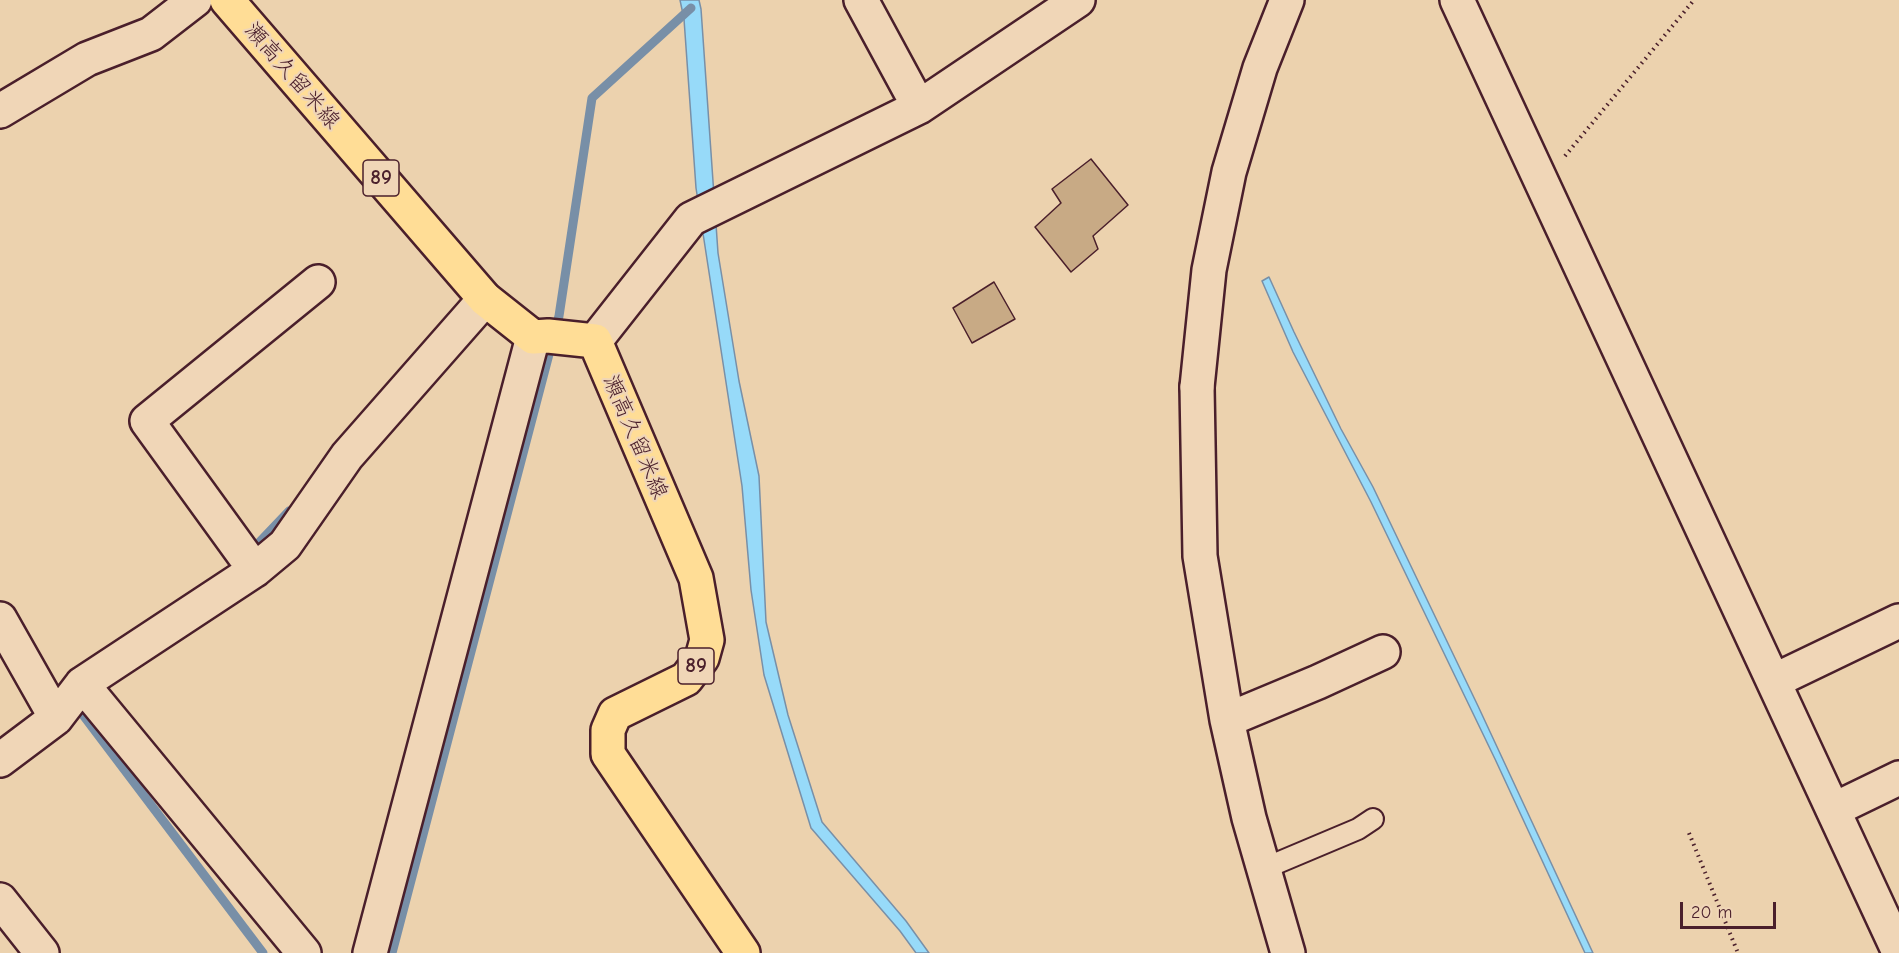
<!DOCTYPE html>
<html>
<head>
<meta charset="utf-8">
<style>
  body { margin:0 }
  #map { position:relative; width:1899px; height:953px; overflow:hidden; background:#ecd2ae; font-family:"Comic Neue",sans-serif }
  canvas { display:block }
  .scale { position:absolute; left:1680px; top:902px; width:96px; height:27px; box-sizing:border-box; border:3px solid #4a1f2b; border-top:0; padding-left:8px; font-size:18px; line-height:21px; white-space:nowrap; color:#4a1f2b; -webkit-text-stroke:4px #f0d6b7; paint-order:stroke }
</style>
</head>
<body>
<div id="map">
<canvas width="1899" height="953"></canvas>
<div class="scale">20 m</div>
</div>
<script>
const ctx = document.querySelector('canvas').getContext('2d');
ctx.lineJoin = 'round';
function fill(path, color) { ctx.fillStyle = color; ctx.fill(path, 'evenodd'); }
const poly = rows => new Path2D(rows.map(r => 'M' + r).join(''));
function strokePath(path, color, width, dash) { ctx.strokeStyle = color; ctx.lineWidth = width; ctx.lineCap = dash ? 'butt' : 'round'; ctx.setLineDash(dash || []); ctx.stroke(path); }
function write(font, color, halo, rows, align = 'center') {
  ctx.font = font + ' "Comic Neue","Klee One",sans-serif'; ctx.lineWidth = 4.5; ctx.setLineDash([]); ctx.textBaseline = 'middle'; ctx.strokeStyle = halo; ctx.fillStyle = color; for (const [text, x, y, turn = 0] of rows) {
    ctx.save(); ctx.translate(x, y); ctx.rotate((+turn || 0) * Math.PI / 180); ctx.textAlign = isNaN(turn) ? turn : align; if (halo) ctx.strokeText(text, 0, 0); ctx.fillText(text, 0, 0); ctx.restore();
  }
}
const water = poly([
  [680,0,699,0,701,9,718,253,739,381,759,476,766,622,788,715,822,822,906,921,929,953,916,953,900,931,811,828,764,675,751,590,742,486,696,188,684,19,680,0],
  [1269,277,1294,332,1341,429,1373,487,1478,706,1593,953,1585,953,1495,759,1371,502,1293,352,1262,281,1269,277]
]);
fill(water, '#97daf9');
strokePath(water, '#788fa7', 1.5);
strokePath(poly([
  [249,553,289,511],
  [74,703,263,953],
  [392,953,559,316,592,98,691,8]
]), '#788fa7', 9);
const building = poly([
  [1091,159,1128,205,1093,236,1098,249,1071,272,1035,227,1061,203,1052,189,1091,159],
  [994,282,1015,319,972,343,953,308,994,282]
]);
fill(building, '#c8aa85');
strokePath(building, '#4a1f2b', 1.5);
const lane = poly([
  [1263,869,1358,829,1373,819]
]);
const street = poly([
  [861,0,919,107],
  [1457,0,1899,952],
  [0,111,87,59,151,34,195,0],
  [595,341,691,219,919,107,1078,0],
  [1197,387,1200,556,1227,720,1249,818,1288,953],
  [255,570,147,421,318,282],
  [0,619,56,718],
  [1774,681,1899,621],
  [82,684,304,953],
  [1227,720,1318,682,1383,652],
  [0,760,56,718,82,684,255,570,285,545,347,456,485,299],
  [1833,810,1899,778],
  [0,900,42,953],
  [370,953,533,337]
]);
const secondary = poly([
  [1197,387,1209,270,1229,172,1260,68,1287,0]
]);
const primary = poly([
  [227,0,485,299,533,337,548,336,595,341,696,578,707,640,702,658,686,679,615,714,608,730,608,754,743,953]
]);
strokePath(lane, '#4a1f2b', 24);
strokePath(street, '#4a1f2b', 38);
strokePath(secondary, '#4a1f2b', 38);
strokePath(primary, '#4a1f2b', 38);
strokePath(poly([
  [1565,156,1694,0],
  [1689,833,1738,953]
]), '#4a1f2b', 4, [1.5, 4.5]);
strokePath(lane, '#f0d6b7', 20);
strokePath(street, '#f0d6b7', 33);
strokePath(secondary, '#f0d6b7', 33);
strokePath(primary, '#ffdd96', 33);
for (const [x, y, w] of [
  [381,178,36],
  [696,666,36]
]) { const box = new Path2D(); box.roundRect(x - w / 2, y - 18, w, 36, 4.5); ctx.fillStyle = '#f0d6b7'; ctx.fill(box); strokePath(box, '#4a1f2b', 1.5); }
write('bold 21px', '#4a1f2b', null, [
  ["89",381,178],
  ["89",696,666]
]);
write('22px', '#4a1f2b', '#f0d6b7', [
  ["瀬高久留米線",292,76,49],
  ["瀬高久留米線",635,437,67]
]);
</script>
</body>
</html>
